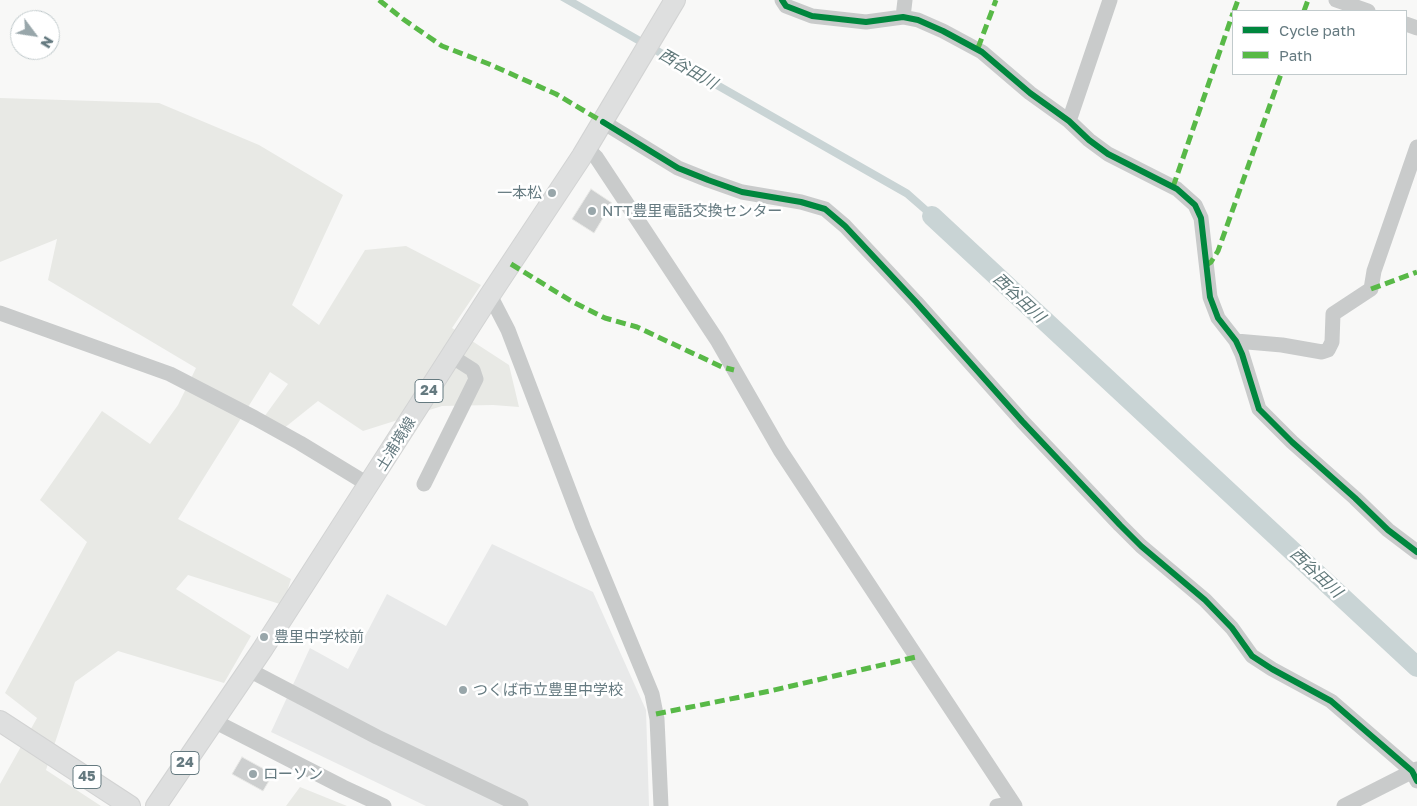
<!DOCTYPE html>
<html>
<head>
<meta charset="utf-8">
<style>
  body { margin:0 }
  #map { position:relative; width:1417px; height:806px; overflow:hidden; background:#f8f8f7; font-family:"Golos Text",sans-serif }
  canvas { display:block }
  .legend { position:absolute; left:1232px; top:10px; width:175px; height:65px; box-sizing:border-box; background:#fff; border:1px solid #c1cacc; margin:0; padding:6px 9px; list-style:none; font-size:15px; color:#657a80 }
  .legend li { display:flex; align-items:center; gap:10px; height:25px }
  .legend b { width:25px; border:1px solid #c1cacc }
  .north { position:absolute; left:10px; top:10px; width:50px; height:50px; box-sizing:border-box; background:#fff; border:1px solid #c1cacc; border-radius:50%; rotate:121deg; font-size:14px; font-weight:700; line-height:20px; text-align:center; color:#657a80 }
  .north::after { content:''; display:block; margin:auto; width:18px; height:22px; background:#98a6aa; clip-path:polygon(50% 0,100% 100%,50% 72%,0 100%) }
</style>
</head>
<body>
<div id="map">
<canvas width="1417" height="806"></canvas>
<ul class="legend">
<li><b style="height:6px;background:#00873e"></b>Cycle path</li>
<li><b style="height:6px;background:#58b947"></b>Path</li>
</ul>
<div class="north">N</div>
</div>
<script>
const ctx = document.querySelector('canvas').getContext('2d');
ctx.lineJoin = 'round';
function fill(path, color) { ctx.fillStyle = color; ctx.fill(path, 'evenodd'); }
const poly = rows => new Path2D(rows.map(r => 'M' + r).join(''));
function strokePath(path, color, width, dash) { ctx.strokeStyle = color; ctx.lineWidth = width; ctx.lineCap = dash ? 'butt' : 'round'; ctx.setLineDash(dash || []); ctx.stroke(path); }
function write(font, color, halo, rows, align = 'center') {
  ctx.font = font + ' "Golos Text","Noto Sans JP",sans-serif'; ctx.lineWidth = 5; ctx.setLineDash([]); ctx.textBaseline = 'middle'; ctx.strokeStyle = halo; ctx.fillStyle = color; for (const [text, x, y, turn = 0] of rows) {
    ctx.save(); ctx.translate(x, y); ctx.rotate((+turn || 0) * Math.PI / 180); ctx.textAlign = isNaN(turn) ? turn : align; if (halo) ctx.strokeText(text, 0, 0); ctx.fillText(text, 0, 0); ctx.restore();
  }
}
fill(poly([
  [492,544,593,592,646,710,649,806,426,806,271,732,310,648,348,669,387,594,446,626]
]), '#e8e9e9');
fill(poly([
  [0,98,159,103,259,145,343,195,292,305,319,325,365,250,406,246,481,285,452,328,509,365,519,407,493,405,442,406,363,431,318,401,283,429,264,417,288,384,270,372,178,519,291,579,283,605,188,575,176,589,251,636,224,683,118,651,75,682,46,770,101,806,0,806,0,784,37,718,5,693,87,542,40,500,102,411,150,444,178,405,196,368,48,280,57,239,0,262],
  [300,787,347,806,286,806]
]), '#e8e9e5');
fill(poly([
  [560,0,576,0,909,190,955,231,950,236,905,197]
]), '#c9d4d5');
strokePath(poly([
  [932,216,1417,667]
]), '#c9d4d5', 20);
const building = poly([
  [591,189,612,203,594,233,572,219,591,189],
  [242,757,273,774,263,791,232,774,242,757]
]);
fill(building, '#cdcfcf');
strokePath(building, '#e8e8e6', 1);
const major = poly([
  [0,721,130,806],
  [156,806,262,650,488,298,582,156,675,0]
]);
strokePath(major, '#d2d3d3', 22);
strokePath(poly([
  [782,0,786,6,812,16,866,22,903,17,918,20,943,31,982,52,1030,93,1069,121,1089,140,1108,154,1177,189,1195,205,1201,218,1210,297,1218,318,1236,341,1242,354,1259,409,1292,442,1355,498,1388,530,1417,552],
  [1336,0,1368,11],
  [903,17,905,0],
  [1406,24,1417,28],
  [1069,121,1110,0],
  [603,122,678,168,708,180,742,192,801,202,825,209,845,226,916,302,1022,421,1120,525,1141,546,1205,600,1232,628,1252,656,1272,669,1331,701,1412,771,1417,781],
  [587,148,596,157,717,340,780,450,1015,806],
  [488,298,493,301,508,330,583,527,652,694,657,719,661,806],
  [0,313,170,374,255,418,300,443,369,485],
  [1236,341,1282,345,1322,352,1328,350,1332,342,1333,314,1371,289,1374,271,1417,147],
  [424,484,476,379,473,370,451,356],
  [249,670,377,737,521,806],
  [214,721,343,787,384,806],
  [997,806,1013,803],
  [1344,806,1417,769]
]), '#c9cbcb', 15);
strokePath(major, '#dedfdf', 20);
strokePath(poly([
  [379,0,403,19,442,46,489,64,556,94,603,122],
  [1234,11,1238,0],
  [1304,11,1308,0],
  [978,48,996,0],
  [1173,187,1233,13],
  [511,264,571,301,605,318,637,327,722,367,734,370],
  [1206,265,1211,262,1218,251,1281,74],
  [1371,289,1417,272],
  [656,714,770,691,916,657]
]), '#58b947', 5, [10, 5]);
strokePath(poly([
  [782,0,786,6,812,16,866,22,903,17,918,20,943,31,982,52,1030,93,1069,121,1089,140,1108,154,1177,189,1195,205,1201,218,1210,297,1218,318,1236,341,1242,354,1259,409,1292,442,1355,498,1388,530,1417,552],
  [603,122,678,168,708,180,742,192,801,202,825,209,845,226,916,302,1022,421,1120,525,1141,546,1205,600,1232,628,1252,656,1272,669,1331,701,1412,771,1417,781]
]), '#00873e', 6);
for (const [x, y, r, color] of [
  [552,193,5,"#98a6aa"],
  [592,211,5,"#98a6aa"],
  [264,637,5,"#98a6aa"],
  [463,690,5,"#98a6aa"],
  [253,774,5,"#98a6aa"]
]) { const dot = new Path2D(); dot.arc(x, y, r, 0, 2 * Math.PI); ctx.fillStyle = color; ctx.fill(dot); strokePath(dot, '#fff', 2); }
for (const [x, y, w] of [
  [429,391,28],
  [185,763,28],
  [87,777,28]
]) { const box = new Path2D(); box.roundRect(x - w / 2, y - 11.5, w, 23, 4); ctx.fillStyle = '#fff'; ctx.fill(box); strokePath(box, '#657a80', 1); }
write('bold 14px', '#657a80', null, [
  ["24",429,391],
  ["24",185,763],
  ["45",87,777]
]);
write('15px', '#657a80', '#fff', [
  ["一本松",542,193,"right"],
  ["NTT豊里電話交換センター",602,211],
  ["豊里中学校前",274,637],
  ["つくば市立豊里中学校",473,690],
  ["ローソン",263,774]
], 'left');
write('15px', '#657a80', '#fff', [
  ["土浦境線",396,444,-58]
]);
write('italic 16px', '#60787a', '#fff', [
  ["西谷田川",688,69,30],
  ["西谷田川",1019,298,43],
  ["西谷田川",1316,573,43]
]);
</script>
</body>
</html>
